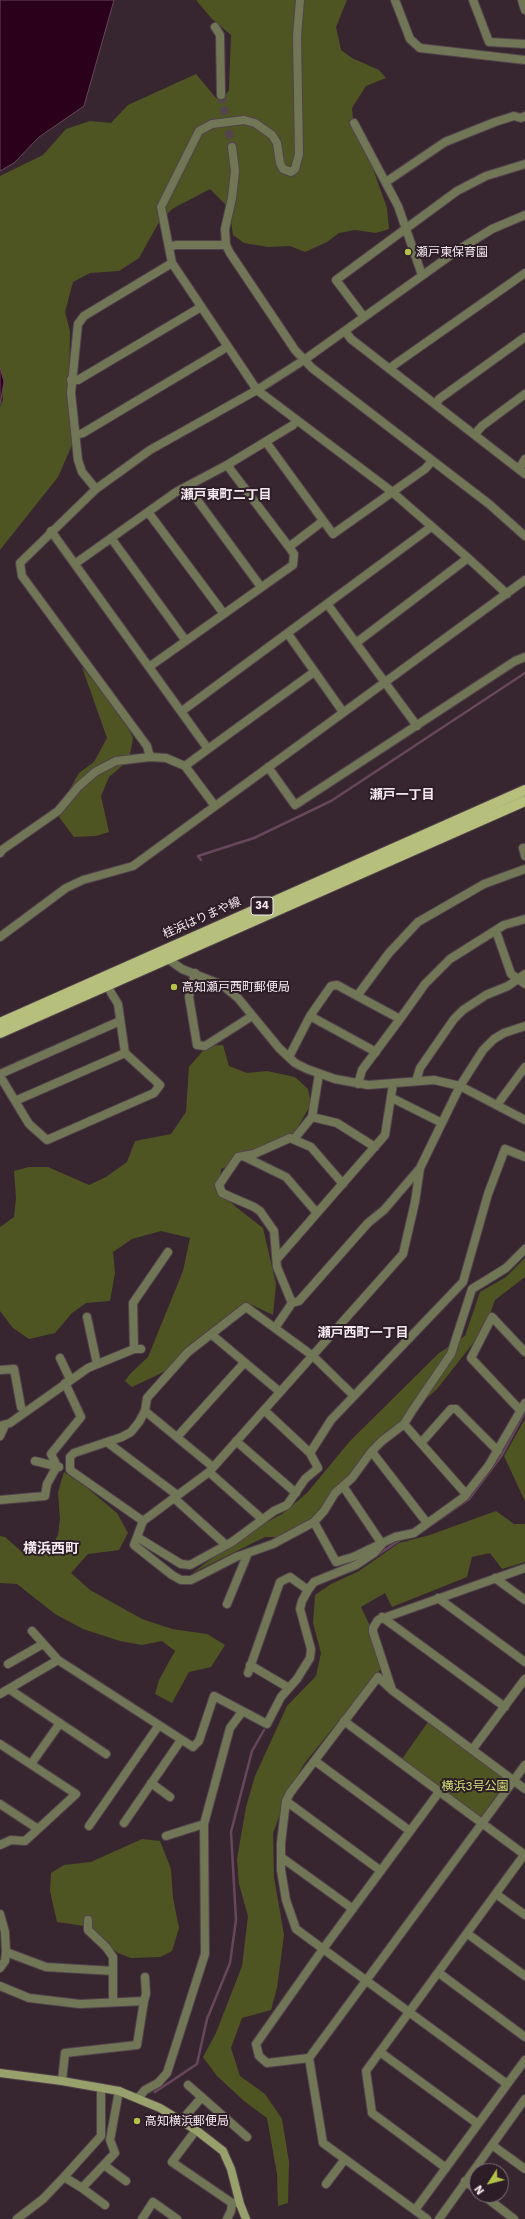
<!DOCTYPE html>
<html>
<head>
<meta charset="utf-8">
<style>
  body { margin:0 }
  #map { position:relative; width:525px; height:2219px; overflow:hidden; background:#372630; font-family:"Work Sans",sans-serif }
  canvas { display:block }
  .north { position:absolute; left:469px; top:2163px; width:40px; height:40px; box-sizing:border-box; background:#2d1d26; border:1px solid #7e6f78; border-radius:50%; rotate:234deg; font-size:11px; font-weight:700; line-height:16px; text-align:center; color:#f7ebf2 }
  .north::after { content:''; display:block; margin:auto; width:14px; height:18px; background:#b4c24a; clip-path:polygon(50% 0,100% 100%,50% 72%,0 100%) }
</style>
</head>
<body>
<div id="map">
<canvas width="525" height="2219"></canvas>
<div class="north">N</div>
</div>
<script>
const ctx = document.querySelector('canvas').getContext('2d');
ctx.lineJoin = 'round';
function fill(path, color) { ctx.fillStyle = color; ctx.fill(path, 'evenodd'); }
const poly = rows => new Path2D(rows.map(r => 'M' + r).join(''));
function strokePath(path, color, width, dash) { ctx.strokeStyle = color; ctx.lineWidth = width; ctx.lineCap = dash ? 'butt' : 'round'; ctx.setLineDash(dash || []); ctx.stroke(path); }
function write(font, color, halo, rows, align = 'center') {
  ctx.font = font + ' "Work Sans","Noto Sans JP",sans-serif'; ctx.lineWidth = 4; ctx.setLineDash([]); ctx.textBaseline = 'middle'; ctx.strokeStyle = halo; ctx.fillStyle = color; for (const [text, x, y, turn = 0] of rows) {
    ctx.save(); ctx.translate(x, y); ctx.rotate((+turn || 0) * Math.PI / 180); ctx.textAlign = isNaN(turn) ? turn : align; if (halo) ctx.strokeText(text, 0, 0); ctx.fillText(text, 0, 0); ctx.restore();
  }
}
fill(poly([
  [196,0,347,0,336,27,341,50,352,58,379,70,386,78,366,86,352,108,354,130,364,144,387,208,389,229,376,233,355,230,339,233,327,242,305,252,290,246,268,247,244,243,233,235,229,208,210,189,172,209,158,224,139,258,119,271,90,273,73,282,65,312,70,331,69,394,74,429,72,445,58,477,0,550,0,406,3,400,0,369,0,176,43,155,66,129,90,121,111,123,128,105,196,74,216,98,224,97,229,90,231,35,212,19],
  [82,667,123,717,133,738,129,760,109,777,101,796,109,832,96,836,74,837,59,817,67,804,67,794,79,773,94,762,107,738],
  [223,1045,229,1066,247,1073,267,1071,295,1077,308,1089,311,1104,292,1137,268,1152,246,1158,221,1169,220,1192,236,1207,263,1228,276,1284,273,1315,248,1303,232,1312,185,1348,174,1367,132,1387,125,1381,130,1374,148,1357,183,1271,190,1238,161,1231,132,1239,113,1252,115,1273,110,1301,86,1303,72,1313,55,1333,29,1339,13,1328,0,1311,0,1227,14,1217,16,1198,14,1171,29,1167,48,1167,89,1185,106,1177,127,1162,135,1141,171,1134,186,1112,189,1067,207,1046],
  [525,1258,525,1277,495,1300,485,1328,437,1389,398,1424,339,1485,308,1523,284,1537,265,1537,192,1573,250,1531,282,1514,307,1493,350,1441,439,1353,465,1336,480,1292,506,1277],
  [525,1419,525,1501,504,1456],
  [64,1472,86,1487,117,1513,128,1533,119,1550,88,1554,71,1573,90,1590,142,1619,172,1629,207,1634,225,1645,211,1667,189,1672,172,1703,155,1694,159,1680,175,1651,162,1641,142,1645,120,1641,83,1629,55,1614,17,1584,0,1583,0,1536,5,1537,22,1552,48,1554,58,1535,60,1519,58,1492],
  [496,1511,514,1524,525,1524,525,1562,502,1569,490,1553,472,1557,467,1577,392,1607,385,1593,361,1607,371,1628,383,1666,304,1764,289,1791,273,1833,274,1877,284,1935,277,1988,271,2010,242,2018,231,2048,240,2076,265,2094,282,2119,289,2162,288,2203,278,2206,277,2174,267,2118,244,2101,217,2076,203,2057,216,2033,242,1966,248,1916,239,1884,237,1859,246,1807,255,1776,287,1706,316,1676,321,1653,313,1623,315,1595,331,1584,359,1571,399,1543,430,1535],
  [428,1722,507,1781,480,1818,402,1759],
  [142,1839,160,1841,171,1869,173,1898,179,1928,172,1951,160,1957,131,1958,118,1953,84,1926,57,1922,50,1891,51,1873,64,1865,91,1862]
]), '#4f5522');
const water = poly([
  [0,0,114,0,84,106,39,137,14,163,0,171,0,0],
  [0,367,4,382,0,404,0,367]
]);
fill(water, '#2a001b');
strokePath(water, '#68465c', 1);
strokePath(poly([
  [201,860,198,856,254,838,331,801,525,673],
  [433,1524,469,1499,502,1455,525,1412],
  [376,1556,400,1540],
  [155,2092,197,2064,207,2019,230,1963,236,1920,231,1832,252,1751,264,1730]
]), '#68465c', 2.5);
strokePath(poly([
  [221,95,232,147]
]), '#54444d', 8, [8, 4]);
const street = poly([
  [300,0,297,36,299,154,295,169,291,172,283,169,280,163,277,143,272,135,255,123,244,120,212,124,199,131,161,207,172,263,257,390,391,491,468,558,507,594],
  [395,0,410,39,420,48,525,60],
  [473,0,489,42,525,44],
  [522,0,525,10],
  [215,27,220,35,221,95],
  [354,123,398,206,422,275],
  [232,147,235,171,232,198,225,229,226,245,230,253,295,350,312,368,489,504,525,536],
  [386,182,445,142,495,122,514,116,521,118,525,116],
  [169,247,176,245,226,245],
  [364,317,336,280,457,191,486,176,525,164],
  [345,331,351,339,525,474],
  [390,369,394,365,525,273],
  [71,380,78,380,201,307],
  [436,404,439,399,525,337],
  [475,434,482,426,525,394],
  [76,435,83,433,227,347],
  [266,442,333,534,425,469,432,461],
  [519,469,525,459],
  [187,486,261,587],
  [96,489,82,472,78,460,71,393,78,324,84,316,172,263],
  [148,512,224,614],
  [51,531,208,749,185,766],
  [111,538,186,641],
  [289,547,323,521],
  [76,563,176,492,227,465,293,425,297,421],
  [328,605,417,726],
  [288,634,343,712],
  [356,643,468,558],
  [149,667,293,565,294,554,289,547,227,465],
  [182,711,431,527],
  [208,749,314,672],
  [150,757,147,746,22,576,20,563,96,489,150,450,257,390,304,360,458,250,492,229,525,215],
  [268,767,295,805,515,661,525,657],
  [525,848,523,848,525,856],
  [0,853,2,850,58,811,78,787,95,772,116,761,150,757,166,758,185,766,215,806],
  [496,931,511,974,525,984],
  [0,937,66,888,83,880,133,866,525,580],
  [165,957,182,969,222,985,238,998,279,1048,295,1063,307,1069,335,1079,368,1085,434,1080,460,1086,525,1120],
  [195,973,189,997,197,1045,205,1046,252,1016],
  [357,996,389,953,418,922,484,884,525,869],
  [310,1016,376,1052],
  [525,1026,504,1033,494,1039,483,1050,460,1086,420,1168,415,1202,403,1254,209,1472,143,1521,134,1545,172,1575,181,1580,191,1580,236,1557,273,1544,314,1522,324,1511,335,1493,352,1478,371,1452,382,1441,404,1424,412,1411,451,1354,472,1289,506,1268,525,1249],
  [289,1057,310,1016,331,986,337,985,400,1019],
  [0,1074,120,1021],
  [0,1076,29,1124,47,1140,154,1093,160,1085,125,1053,118,1004,104,981],
  [416,1081,420,1068,454,1019,463,1010,486,995,508,986,525,974],
  [358,1084,362,1070,400,1019,425,984,450,959,504,925,525,919],
  [392,1098,442,1123],
  [15,1101,125,1053],
  [497,1105,525,1067],
  [312,1117,337,1123,375,1147],
  [294,1139,312,1117,319,1074],
  [245,1157,286,1177,317,1213],
  [277,1259,385,1135,393,1084],
  [292,1303,299,1301,368,1223,384,1210,420,1168],
  [87,1317,97,1364],
  [275,1328,292,1303,277,1267,274,1231,260,1211,254,1207,222,1193,219,1185,238,1157,254,1154,290,1138,311,1147,343,1184],
  [211,1334,280,1392],
  [134,1349,133,1303,168,1252],
  [60,1358,70,1379],
  [0,1370,14,1369,21,1407],
  [520,1410,471,1358,492,1317,525,1352],
  [145,1411,213,1467],
  [404,1424,466,1494],
  [0,1426,10,1423,88,1368,134,1349,141,1349],
  [0,1436,5,1425],
  [177,1437,244,1363],
  [236,1441,296,1493],
  [107,1442,177,1495],
  [421,1443,451,1409,456,1409,498,1451],
  [372,1452,427,1523],
  [310,1453,331,1420,463,1282,488,1194,505,1149,525,1157],
  [35,1461,59,1467],
  [209,1472,262,1519],
  [174,1498,226,1545],
  [0,1500,45,1496,47,1484,57,1466,51,1454,81,1417,65,1383],
  [143,1521,70,1470,70,1457,74,1453,122,1437,131,1432,139,1422,145,1411,147,1398,188,1352,246,1307,313,1356,354,1396],
  [314,1522,336,1562,353,1557,395,1537,414,1533,464,1497,489,1465,525,1403],
  [137,1537,181,1564,190,1565,232,1542,274,1511,287,1505,305,1479,318,1468,310,1453,264,1410],
  [495,1578,525,1600],
  [438,1598,525,1662],
  [227,1604,248,1553],
  [382,1617,505,1707],
  [32,1631,58,1660,193,1747,199,1741,214,1696,267,1724,281,1697,297,1679,310,1658,311,1649,300,1609,302,1601,308,1590,314,1582,356,1565,374,1553,382,1544,343,1486],
  [8,1664,43,1644],
  [250,1665,289,1688],
  [248,1673,280,1582,290,1577,308,1590],
  [9,1689,106,1754],
  [392,1690,373,1632,373,1628,378,1620,525,1568],
  [0,1694,58,1660],
  [344,1721,525,1855],
  [0,1744,76,1794,25,1841,11,1840,0,1845],
  [472,1750,525,1679],
  [315,1761,410,1831],
  [31,1764,60,1723],
  [151,1783,170,1797],
  [286,1801,381,1871],
  [0,1804,38,1829],
  [124,1823,181,1740],
  [89,1826,159,1725],
  [166,1836,204,1824],
  [281,1857,353,1909],
  [496,1894,525,1915],
  [0,1914,5,1932,6,1952,5,1961,0,1968],
  [88,1920,88,1930,106,1947,113,1957,113,2002],
  [468,1934,525,1976],
  [6,1952,46,1967,113,1971],
  [439,1973,525,2037],
  [0,1986,29,1998,80,2004,144,2001,137,2045,65,2053,62,2081],
  [144,2001,146,1994,145,1977],
  [380,2052,478,2124],
  [309,2058,267,2063,259,2056,256,2044,323,1949,439,1792],
  [507,2084,296,1929,286,1900,281,1870,281,1843,286,1801,290,1793,378,1677,393,1691,525,1789],
  [188,2085,247,2137],
  [138,2098,145,2090,158,2083,167,2073,205,1954,204,1824,230,1728,242,1712],
  [181,2121,202,2097],
  [196,2130,172,2162,232,2203],
  [492,2145,525,2169],
  [104,2165,126,2181],
  [446,2168,372,2113,366,2071,524,1855],
  [465,2181,477,2190],
  [326,2184,345,2159],
  [82,2188,64,2177,101,2136,101,2088],
  [483,2195,514,2219],
  [105,2205,82,2188,115,2153,110,2140,119,2091],
  [415,2210,525,2060],
  [17,2219,43,2199,64,2177],
  [142,2219,153,2202,177,2219],
  [227,2219,231,2211,232,2203,235,2203],
  [427,2219,323,2143,309,2058,525,1765],
  [439,2219,525,2099]
]);
const secondary = poly([
  [0,2073,62,2081,119,2091,160,2108,196,2130,223,2151,231,2169,240,2204,246,2219]
]);
const primary = poly([
  [0,1023,525,790],
  [0,1033,525,801]
]);
strokePath(street, '#52424b', 10);
strokePath(secondary, '#52424b', 10);
strokePath(primary, '#52424b', 12);
strokePath(street, '#717656', 8);
strokePath(secondary, '#98a06c', 8);
strokePath(primary, '#b6c07c', 10);
for (const [x, y, r, color] of [
  [408,252,4,"#b4c24a"],
  [174,987,4,"#b4c24a"],
  [137,2121,4,"#b4c24a"]
]) { const dot = new Path2D(); dot.arc(x, y, r, 0, 2 * Math.PI); ctx.fillStyle = color; ctx.fill(dot); strokePath(dot, '#2d1d26', 1.5); }
for (const [x, y, w] of [
  [262,906,22]
]) { const box = new Path2D(); box.roundRect(x - w / 2, y - 9, w, 18, 3); ctx.fillStyle = '#2d1d26'; ctx.fill(box); strokePath(box, '#f7ebf2', 1); }
write('bold 11px', '#f7ebf2', null, [
  ["34",262,906]
]);
write('12px', '#f7ebf2', '#2d1d26', [
  ["瀬戸東保育園",416,252],
  ["高知瀬戸西町郵便局",182,987],
  ["高知横浜郵便局",145,2121]
], 'left');
write('12px', '#f7ebf2', '#2d1d26', [
  ["桂浜はりまや線",202,918,-24]
]);
write('12px', '#d8e677', '#2d1d26', [
  ["横浜3号公園",475,1786]
]);
write('bold 13px', '#f7ebf2', '#2d1d26', [
  ["瀬戸東町二丁目",226,495],
  ["瀬戸一丁目",402,795],
  ["瀬戸西町一丁目",363,1333]
]);
write('bold 14px', '#f7ebf2', '#2d1d26', [
  ["横浜西町",51,1549]
]);
</script>
</body>
</html>
